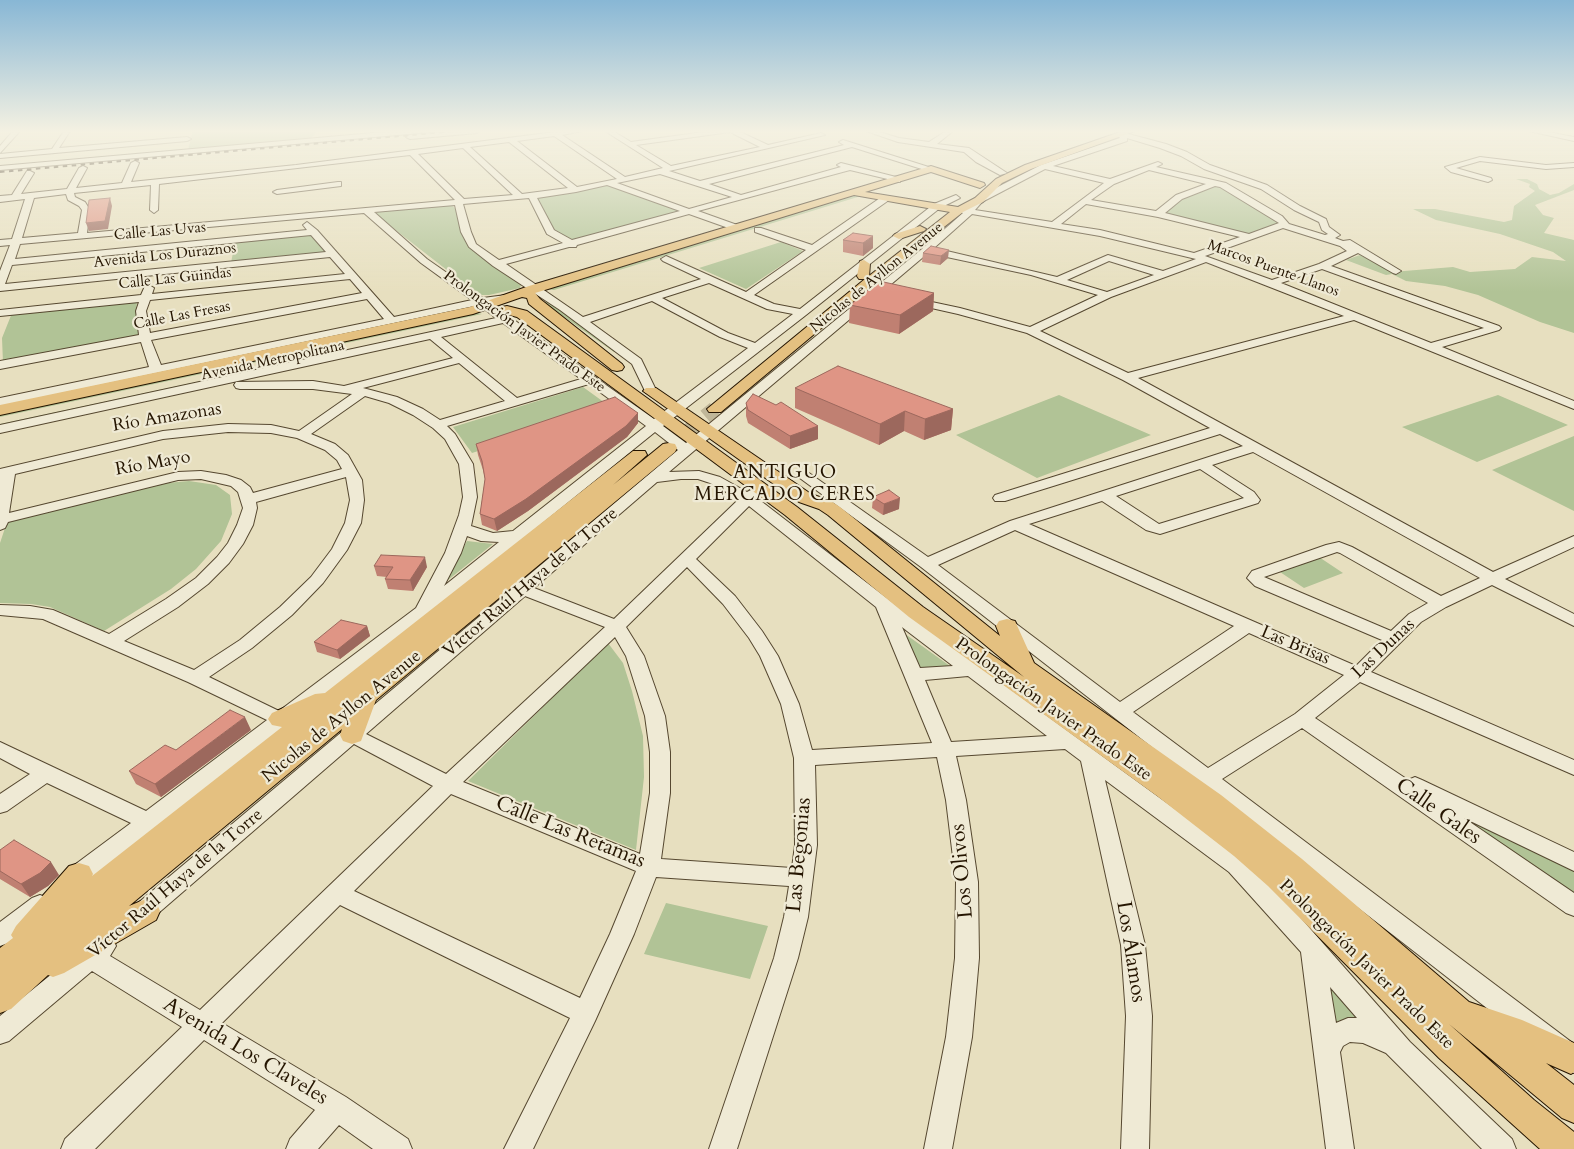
<!DOCTYPE html>
<html>
<head>
<meta charset="utf-8">
<style>
  body { margin:0 }
  canvas { display:block; background:#e7dfbf }
</style>
</head>
<body>
<canvas width="1574" height="1149"></canvas>
<script>
const ctx = document.querySelector('canvas').getContext('2d');
ctx.lineJoin = 'round';
function fill(path, color) { ctx.fillStyle = color; ctx.fill(path, 'evenodd'); }
const poly = rows => new Path2D(rows.map(r => 'M' + r).join(''));
function strokePath(path, color, width, dash) { ctx.strokeStyle = color; ctx.lineWidth = width; ctx.lineCap = dash ? 'butt' : 'round'; ctx.setLineDash(dash || []); ctx.stroke(path); }
function write(font, color, halo, rows, align = 'center') {
  ctx.font = font + ' Cardo,serif'; ctx.lineWidth = 4.5; ctx.setLineDash([]); ctx.textBaseline = 'middle'; ctx.strokeStyle = halo; ctx.fillStyle = color; for (const [text, x, y, turn = 0] of rows) {
    ctx.save(); ctx.translate(x, y); ctx.rotate((+turn || 0) * Math.PI / 180); ctx.textAlign = isNaN(turn) ? turn : align; if (halo) ctx.strokeText(text, 0, 0); ctx.fillText(text, 0, 0); ctx.restore();
  }
}
fill(poly([
  [193,131,318,131,311,138,305,140,188,150],
  [1516,179,1527,179,1537,184,1539,189,1550,195,1559,193,1574,184,1574,190,1535,205,1543,215,1554,218,1544,233,1574,240,1574,333,1540,322,1478,295,1445,286,1406,281,1392,274,1386,275,1346,260,1360,255,1392,272,1453,267,1470,272,1515,269,1532,257,1566,261,1553,252,1500,234,1436,220,1413,209,1435,209,1504,222,1512,220,1514,206,1535,191,1529,187,1530,184],
  [608,185,682,212,574,242,553,230,535,196],
  [1213,185,1222,188,1277,220,1278,224,1249,235,1163,213,1183,199],
  [852,195,861,196,554,290,546,289],
  [451,205,456,209,471,249,521,285,520,288,489,295,479,295,375,214,377,211],
  [312,234,328,253,231,263,235,242],
  [781,242,803,251,746,289,699,268],
  [137,300,136,318,141,337,3,363,2,338,12,313],
  [543,302,549,302,620,350,614,352],
  [477,313,482,314,0,417,0,414],
  [495,318,498,318,0,427,0,424],
  [583,387,612,408,472,453,453,427],
  [1059,395,1151,435,1037,478,956,435],
  [1498,395,1568,425,1477,462,1402,427],
  [1574,436,1574,511,1492,470],
  [189,481,216,485,230,495,232,514,221,541,196,569,171,589,104,631,50,607,31,604,0,603,0,543,7,522,155,484],
  [467,541,493,544,443,584],
  [1319,557,1343,573,1304,588,1280,572],
  [901,631,950,666,918,669],
  [608,643,623,663,632,691,643,736,644,777,636,850,468,781],
  [1406,785,1574,869,1574,897],
  [666,903,768,926,750,979,644,954],
  [1330,981,1364,1023,1332,1022]
]), '#b1c396');
strokePath(poly([
  [669,448,715,409]
]), '#c0b799', 16, [16, 8]);
const minor = poly([
  [13,131,20,131,0,153,0,146,13,131],
  [64,131,70,131,59,148,187,137,191,139,187,141,0,158,0,154,52,149,64,131],
  [396,131,423,131,420,133,0,170,0,166,396,131],
  [454,131,480,131,477,133,410,139,406,137,410,135,454,131],
  [563,131,582,131,562,135,625,177,663,168,605,131,613,131,631,142,711,131,738,131,768,145,821,133,825,135,669,171,700,181,844,145,839,142,843,140,935,169,928,171,852,147,709,184,741,195,841,167,837,165,841,163,900,178,900,182,850,170,698,211,740,226,740,230,734,230,689,214,577,245,576,247,569,247,506,264,583,317,701,279,663,261,661,259,666,256,746,292,806,250,755,232,755,228,761,228,812,245,883,196,889,196,889,200,754,295,774,304,800,309,934,204,956,195,960,198,940,208,806,315,663,426,686,443,922,249,963,213,959,212,959,208,967,208,976,198,1041,165,1120,138,1117,134,1121,132,1166,144,1187,152,1210,165,1267,185,1300,206,1326,219,1329,227,1340,235,1335,238,1343,241,1350,240,1401,271,1396,274,1393,273,1358,253,1331,266,1499,326,1501,328,1499,330,1442,347,1574,401,1574,409,1354,320,1138,378,1493,572,1574,536,1574,547,1505,579,1574,614,1574,626,1492,585,1446,607,1421,622,1371,672,1574,760,1574,775,1360,682,1315,718,1408,780,1415,777,1422,780,1574,852,1574,871,1464,818,1574,893,1574,916,1566,913,1302,728,1222,779,1574,1044,1574,1073,1565,1069,921,567,797,476,799,473,804,472,809,473,928,557,1010,521,1243,446,1220,434,1005,501,995,501,993,498,995,495,1210,428,1123,380,1027,333,958,314,909,303,908,301,913,298,960,308,1030,327,1098,295,1031,275,928,253,669,472,699,471,720,477,747,492,755,488,760,489,762,492,757,498,919,623,1245,860,1291,907,1410,1042,1512,1139,1516,1149,1482,1149,1386,1053,1363,1043,1350,1042,1343,1046,1340,1052,1354,1149,1326,1149,1301,952,1229,872,1105,780,1145,945,1152,1016,1149,1149,1121,1149,1126,1016,1121,945,1081,761,1065,749,956,756,966,800,978,882,979,958,972,1037,952,1149,924,1149,946,1037,955,958,956,882,946,800,937,757,815,765,817,845,808,917,798,958,737,1149,709,1149,774,958,784,917,789,886,656,877,634,934,595,1021,533,1149,504,1149,570,1018,340,905,222,1023,346,1097,408,1139,412,1149,373,1149,339,1125,318,1149,286,1149,290,1139,315,1110,204,1040,95,1149,61,1149,65,1139,182,1027,92,971,9,1041,0,1044,0,1016,95,939,104,936,113,939,116,946,110,956,200,1010,433,786,354,744,148,922,140,925,132,922,128,915,132,908,678,450,655,432,426,617,81,886,73,888,65,886,62,879,65,872,131,823,47,783,7,811,0,813,0,794,30,774,0,758,0,742,146,811,267,720,188,682,43,619,0,615,0,605,30,606,53,610,109,634,166,599,196,578,217,557,228,543,237,525,243,508,238,492,231,486,201,479,178,480,8,522,5,528,0,530,0,469,163,431,228,424,271,425,299,431,352,394,313,389,240,389,236,388,234,385,236,382,313,381,344,386,453,358,430,339,0,433,0,425,496,318,479,305,0,406,0,398,149,367,141,342,0,369,0,361,139,335,136,311,139,302,0,316,0,310,141,295,145,286,149,285,154,288,152,294,345,274,330,257,0,291,0,271,10,245,0,246,0,240,12,239,25,199,0,202,0,196,12,195,27,171,30,171,34,173,21,194,67,189,79,168,83,166,87,168,76,188,122,183,131,163,135,161,139,163,131,182,296,165,563,131],
  [730,132,760,147,671,166,636,145,730,132],
  [554,136,617,179,577,187,517,141,554,136],
  [1127,138,1160,148,1181,156,1204,169,1261,189,1294,210,1319,222,1322,230,1328,234,1325,235,1289,224,1282,216,1226,183,1156,167,1162,164,1158,162,1110,179,1053,166,1127,141,1127,138],
  [509,142,568,188,522,194,470,147,509,142],
  [463,148,513,195,464,199,418,154,463,148],
  [410,155,455,200,87,233,90,210,85,202,75,197,74,193,151,185,150,210,154,213,158,210,159,184,410,155],
  [1045,169,1104,183,1052,222,975,210,982,202,1045,169],
  [1149,170,1206,184,1176,195,1156,211,1091,200,1114,184,1149,170],
  [660,174,732,197,689,209,617,183,660,174],
  [607,185,680,211,572,240,554,230,537,198,576,192,607,185],
  [1215,186,1220,187,1279,223,1249,234,1165,213,1182,199,1215,186],
  [66,194,68,200,79,206,82,210,78,233,22,238,34,198,66,194],
  [529,198,547,234,563,243,499,260,476,244,471,232,463,204,529,198],
  [1086,204,1158,217,1240,237,1194,253,1100,230,1061,224,1086,204],
  [455,205,461,232,469,247,493,266,560,310,632,364,646,393,654,393,656,390,641,359,590,322,652,301,720,337,748,348,654,419,490,303,513,298,514,296,513,294,483,298,427,259,374,212,455,205],
  [364,213,421,263,472,300,394,317,317,230,307,222,303,225,307,230,15,259,20,244,364,213],
  [972,214,1100,236,1196,259,1163,271,1108,255,1057,277,934,248,972,214],
  [1283,228,1340,246,1347,251,1319,264,1272,280,1205,256,1283,228],
  [311,235,326,252,5,284,12,265,311,235],
  [1109,261,1154,275,1107,292,1067,280,1109,261],
  [1206,262,1344,316,1128,373,1040,331,1111,297,1206,262],
  [1322,269,1484,328,1431,343,1281,283,1322,269],
  [350,279,362,293,150,333,146,311,150,300,350,279],
  [709,283,767,309,793,314,755,343,728,333,662,298,709,283],
  [367,299,384,319,161,365,151,340,367,299],
  [503,323,581,379,517,398,441,337,503,323],
  [459,363,505,401,440,420,423,409,397,397,363,388,459,363],
  [589,384,646,426,513,531,493,533,471,526,477,497,473,464,455,434,447,426,589,384],
  [365,396,389,403,413,415,433,428,445,439,459,464,463,497,459,515,445,553,416,608,279,711,209,677,252,648,292,615,323,583,347,550,361,523,364,500,362,480,348,455,335,444,311,434,365,396],
  [228,432,271,433,297,438,325,450,337,460,342,469,253,493,250,487,241,480,226,475,201,471,178,472,9,513,15,474,163,439,228,432],
  [1253,452,1480,578,1441,596,1352,547,1339,542,1326,545,1252,571,1247,578,1255,586,1382,640,1356,666,1029,524,1102,501,1146,530,1160,534,1258,503,1260,500,1254,492,1212,465,1253,452],
  [1200,469,1244,498,1159,524,1116,496,1200,469],
  [346,477,350,500,345,523,332,549,311,577,280,607,240,640,194,670,124,641,178,607,208,584,229,563,243,544,253,525,257,508,256,502,346,477],
  [681,479,698,479,710,483,739,499,614,619,534,588,657,482,681,479],
  [749,506,876,607,932,743,812,750,799,704,778,656,762,631,735,596,696,559,749,506],
  [1015,530,1234,626,1120,702,938,565,1015,530],
  [467,536,481,541,499,542,444,586,461,553,467,536],
  [1337,552,1340,553,1428,603,1409,614,1391,631,1264,577,1337,552],
  [687,567,723,604,749,638,760,656,781,704,794,758,795,845,792,868,661,859,670,793,670,752,665,716,644,656,626,627,687,567],
  [525,596,605,627,446,774,366,734,525,596],
  [902,627,907,631,953,666,920,668,902,627],
  [1249,633,1344,675,1295,714,1208,768,1133,712,1249,633],
  [615,637,626,656,645,716,650,752,650,793,640,854,463,782,615,637],
  [968,676,1047,736,951,742,925,680,968,676],
  [451,794,636,871,610,934,580,998,354,891,451,794],
  [1330,987,1357,1018,1348,1018,1336,1023,1330,987],
  [866,131,876,131,899,138,929,142,946,131,953,131,937,144,969,148,1007,173,1000,175,976,162,964,152,898,142,866,131],
  [1529,131,1543,131,1574,137,1574,141,1529,131],
  [1480,157,1546,165,1574,163,1574,167,1546,169,1480,161,1456,168,1491,178,1492,180,1488,182,1451,172,1445,167,1480,157],
  [338,182,341,182,341,186,277,194,273,192,277,190,338,182],
  [40,895,48,898,52,905,48,912,8,943,0,946,0,922,32,898,40,895]
]);
const major = poly([
  [1123,131,1135,131,1031,169,1002,183,983,202,963,212,916,249,721,412,709,412,707,409,865,279,859,279,857,276,860,261,864,260,870,264,869,276,950,212,854,195,535,293,540,299,622,364,624,367,622,370,617,371,612,370,529,304,527,298,522,297,473,314,0,415,0,405,470,307,529,286,931,166,984,183,985,185,980,188,931,172,865,192,958,207,975,198,996,179,1025,165,1123,131],
  [920,226,926,229,924,231,899,239,893,236,895,234,920,226],
  [507,306,527,311,797,507,923,607,1024,677,828,515,819,509,799,502,643,391,646,388,656,388,811,494,831,501,840,507,1000,636,996,626,999,621,1007,619,1015,621,1034,663,1221,795,1302,859,1469,1002,1522,1020,1574,1043,1574,1072,1571,1074,1546,1063,1574,1085,1574,1123,1562,1118,1449,1024,1534,1100,1574,1132,1574,1149,1540,1149,1439,1058,1268,886,1234,856,1157,796,909,617,785,515,703,454,517,317,502,313,500,310,502,307,507,306],
  [669,443,675,444,677,448,675,452,376,700,361,741,352,744,343,741,340,735,342,729,129,906,146,899,156,902,160,911,156,920,64,973,53,977,48,975,11,1009,0,1013,0,948,13,938,11,935,16,926,69,866,79,863,89,866,93,874,92,876,282,727,272,725,268,719,272,713,315,694,325,693,633,451,645,451,647,455,613,485,663,444,669,443]
]);
strokePath(minor, '#564830', 2);
strokePath(major, '#251501', 2);
fill(minor, '#efead5');
fill(major, '#e4c080');
strokePath(poly([
  [0,172,455,131]
]), '#251501', 2, [4.5, 4.5]);
fill(poly([
  [853,233,873,248,863,256,843,252,843,240],
  [931,246,948,258,940,265,922,262,923,253],
  [934,293,933,311,899,334,849,323,850,305],
  [795,388,953,409,951,430,924,440,904,431,879,445,795,408],
  [746,403,818,426,818,439,790,449,748,423,746,416],
  [638,413,638,423,627,437,528,511,497,531,482,525,480,514,485,479,483,470,478,455,476,444],
  [873,497,899,509,883,515,872,508],
  [374,566,427,567,413,591,388,589,385,579,387,577,377,576],
  [367,626,370,636,340,659,317,652,314,642],
  [251,730,161,797,136,784,129,771],
  [0,850,59,875,48,886,30,897,0,879]
]), '#c08072');
fill(poly([
  [110,198,112,206,108,229,89,231,86,223],
  [873,236,873,248,863,256,863,243],
  [949,250,948,258,940,265,941,256],
  [934,293,933,311,899,334,900,315],
  [953,409,951,430,924,440,925,419],
  [905,411,904,431,879,445,880,424],
  [638,413,638,423,627,437,528,511,497,531,494,519],
  [818,426,818,439,790,449,790,436],
  [900,498,899,509,883,515,884,504],
  [425,557,427,567,413,591,410,580],
  [367,626,370,636,340,659,337,650],
  [245,717,251,730,161,797,155,784],
  [51,862,59,875,48,886,30,897,21,884]
]), '#9c685d');
const building = poly([
  [110,198,105,221,86,223,89,200,110,198],
  [853,233,873,236,863,243,843,240,853,233],
  [931,246,949,250,941,256,923,253,931,246],
  [879,281,934,293,900,315,850,305,879,281],
  [838,366,953,409,925,419,905,411,880,424,795,388,838,366],
  [753,394,776,405,781,402,818,426,790,436,748,410,746,403,753,394],
  [615,397,638,413,626,426,526,499,494,519,480,514,485,479,482,461,476,444,615,397],
  [889,490,900,498,884,504,873,497,889,490],
  [381,555,425,557,410,580,385,579,393,567,374,566,381,555],
  [341,620,367,626,337,650,314,642,341,620],
  [230,710,245,717,155,784,129,771,165,745,176,750,230,710],
  [14,840,51,862,40,873,21,884,0,871,0,850,14,840]
]);
fill(building, '#df9585');
strokePath(building, '#9c685d', 1);
const sky = ctx.createLinearGradient(0, 0, 0, 292);
sky.addColorStop(0, '#88b7d5');
sky.addColorStop(0.45, '#f4f1e2');
sky.addColorStop(1, '#f4f1e200');
ctx.fillStyle = sky;
ctx.fillRect(0, 0, 1574, 292);
write('15px', '#251501', '#efead5', [
  ["Calle Las Uvas",160,232,-5],
  ["Avenida Los Duraznos",165,256,-6],
  ["Marcos Puente Llanos",1273,269,20],
  ["Nicolas de Ayllon Avenue",877,278,-39],
  ["Calle Las Guindas",175,279,-6],
  ["Calle Las Fresas",182,316,-11],
  ["Prolongación Javier Prado Este",524,332,36],
  ["Avenida Metropolitana",273,361,-12]
]);
write('18px', '#251501', '#efead5', [
  ["Río Amazonas",167,418,-9],
  ["Río Mayo",153,464,-10],
  ["Víctor Raúl Haya de la Torre",531,583,-40],
  ["Las Brisas",1295,646,23],
  ["Las Dunas",1384,649,-43],
  ["Prolongación Javier Prado Este",1053,710,35],
  ["Nicolas de Ayllon Avenue",342,717,-39],
  ["Víctor Raúl Haya de la Torre",176,884,-40],
  ["Prolongación Javier Prado Este",1366,965,44]
]);
ctx.letterSpacing = '1px';
write('19px', '#251501', '#efead5', [
  ["ANTIGUO",785,474],
  ["MERCADO CERES",785,496]
]);
ctx.letterSpacing = '0px';
write('21px', '#251501', '#efead5', [
  ["Calle Gales",1438,812,35],
  ["Calle Las Retamas",570,833,22],
  ["Las Begonias",800,855,-85],
  ["Los Olivos",963,871,-95],
  ["Los Álamos",1130,952,81],
  ["Avenida Los Claveles",245,1052,31]
]);
</script>
</body>
</html>
